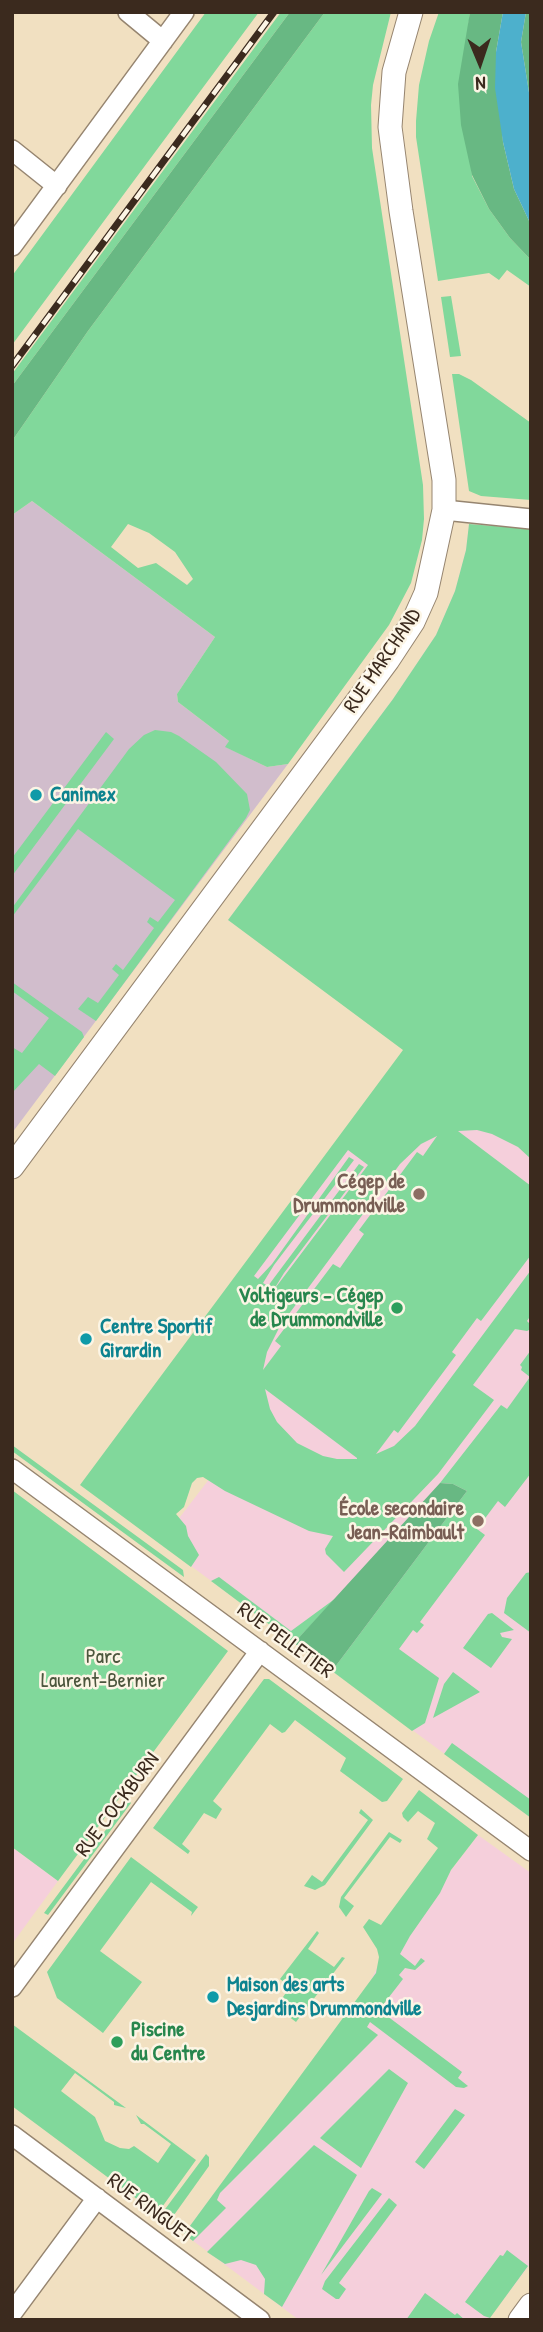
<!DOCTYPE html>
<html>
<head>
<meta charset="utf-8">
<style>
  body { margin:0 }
  #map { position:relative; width:543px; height:2332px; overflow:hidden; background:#f1e0c1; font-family:"Patrick Hand",sans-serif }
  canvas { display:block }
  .frame { position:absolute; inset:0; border:14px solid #3b2a1e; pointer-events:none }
  .north { position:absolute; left:445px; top:28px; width:70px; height:70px; -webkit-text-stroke:5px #fcf5e5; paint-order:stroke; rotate:178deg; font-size:19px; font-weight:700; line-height:28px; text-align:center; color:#3b2a1e }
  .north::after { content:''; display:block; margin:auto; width:24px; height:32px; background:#3b2a1e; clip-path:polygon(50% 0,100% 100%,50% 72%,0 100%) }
</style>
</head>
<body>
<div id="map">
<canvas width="543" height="2332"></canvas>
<div class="frame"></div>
<div class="north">N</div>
</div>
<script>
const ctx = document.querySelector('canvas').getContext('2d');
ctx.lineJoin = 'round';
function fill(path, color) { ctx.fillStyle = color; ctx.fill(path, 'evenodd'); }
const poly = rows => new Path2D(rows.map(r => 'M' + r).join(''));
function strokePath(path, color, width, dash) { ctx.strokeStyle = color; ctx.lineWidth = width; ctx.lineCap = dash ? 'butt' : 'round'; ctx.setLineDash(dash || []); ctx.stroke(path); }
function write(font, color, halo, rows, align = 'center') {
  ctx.font = font + ' "Patrick Hand",sans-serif'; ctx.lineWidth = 5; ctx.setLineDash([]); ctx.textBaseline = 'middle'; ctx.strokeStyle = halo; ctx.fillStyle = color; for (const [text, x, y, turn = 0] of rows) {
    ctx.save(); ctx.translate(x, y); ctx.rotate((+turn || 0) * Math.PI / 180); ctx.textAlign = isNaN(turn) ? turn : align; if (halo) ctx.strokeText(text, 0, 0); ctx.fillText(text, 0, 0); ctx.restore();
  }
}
fill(poly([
  [469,524,531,529,531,1818,160,1543,230,1452,199,1338,414,1051,228,920,393,699,436,635,455,591,466,550],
  [478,1835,531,1873,531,2263,488,2320,299,2320,184,2234,369,1984,378,1966],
  [12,1847,58,1881,12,1944]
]), '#f5cfdb');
fill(poly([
  [32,501,215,637,177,694,178,702,229,741,226,747,267,767,288,764,12,1133,12,515]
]), '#d1bdcc');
fill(poly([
  [206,12,259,12,12,345,12,276],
  [281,12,290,12,12,386,12,374],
  [325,12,391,12,373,85,371,105,372,148,423,485,424,519,422,540,411,583,389,625,288,764,267,767,225,747,229,741,178,702,177,694,215,637,32,501,12,515,12,441,88,331],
  [128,524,149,533,175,552,193,579,187,585,156,563,138,568,111,547],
  [439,12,470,12,467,37,472,176,489,209,510,238,531,260,531,287,507,270,499,280,489,273,438,281,416,137,416,121,419,85,429,41],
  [451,296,461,356,450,357,441,297],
  [452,374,459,374,471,380,531,423,531,500,481,496,469,491],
  [469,524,531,529,531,1159,518,1147,492,1134,477,1130,458,1131,531,1186,531,1255,481,1321,477,1318,452,1352,456,1355,398,1433,394,1430,376,1454,394,1446,415,1426,531,1270,531,1315,527,1321,531,1325,531,1329,527,1331,515,1329,473,1385,494,1400,438,1474,344,1572,326,1554,325,1549,333,1536,309,1531,225,1491,203,1477,197,1478,192,1483,184,1507,176,1514,186,1526,188,1536,199,1555,191,1567,80,1485,403,1050,228,920,393,699,436,635,455,591,466,550],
  [437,1136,423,1156,417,1152,359,1230,364,1234,340,1268,333,1264,275,1341,281,1346,263,1370,267,1352,280,1326,400,1164,421,1144],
  [348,1150,368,1165,273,1291,284,1273,364,1167,359,1164,268,1286,263,1283,274,1265,354,1160,349,1157,272,1264,258,1279,254,1276],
  [265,1389,357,1458,357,1459,337,1459,323,1456,297,1443,277,1422,270,1409],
  [155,730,171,732,179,736,216,762,247,794,250,810,246,818,96,1021,78,1009,88,997,98,1003,119,975,112,969,116,964,123,970,154,928,147,922,150,917,158,922,175,900,78,829,12,917,12,908,129,749,144,735],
  [106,732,114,739,12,876,12,858],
  [12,982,82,1032,84,1037,55,1076,39,1064,12,1093,12,1047,22,1053,49,1018,12,991],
  [531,1350,531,1473,505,1507,498,1501,477,1529,485,1535,420,1622,424,1625,417,1633,413,1630,399,1649,439,1678,425,1723,412,1731,332,1671,467,1491,453,1484,440,1483,501,1405,507,1409,530,1377,521,1370,522,1367,520,1365],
  [12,1445,183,1570,184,1577,12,1451],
  [12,1490,228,1651,58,1881,12,1847],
  [531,1572,531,1633,504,1613,507,1598,526,1573],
  [219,1577,291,1631,336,1598,294,1643,211,1581],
  [492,1613,514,1630,500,1633,502,1637,512,1639,491,1668,463,1648,488,1614],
  [453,1672,480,1692,433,1718,444,1684],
  [264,1679,269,1679,403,1779,387,1801,382,1802,340,1771,346,1758,295,1720,285,1732,282,1733,270,1724,213,1801,222,1809,216,1819,204,1813,182,1844,190,1851,188,1854,153,1828],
  [452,1743,531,1800,531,1818,444,1754],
  [419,1790,478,1835,451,1870,440,1893,410,1936,400,1954,415,1966,421,1958,425,1961,415,1970,405,1968,399,1975,403,1979,379,2010,462,2072,458,2078,468,2086,464,2088,456,2087,370,2022,367,2027,378,2035,220,2193,217,2200,226,2208,193,2241,184,2234,376,1973,379,1957,377,1949,363,1927,369,1919,381,1925,438,1848,427,1839,435,1823,418,1811,408,1822,403,1817,402,1813],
  [128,1800,131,1803,48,1915,44,1913],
  [361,1809,373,1820,325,1885,315,1890,304,1886,312,1875,322,1882,368,1820,359,1813],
  [389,1832,402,1840,400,1843,390,1837,344,1898,354,1906,346,1917,339,1907,341,1897],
  [131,1857,198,1907,191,1916,192,1912,151,1882,100,1951,142,1982,103,2033,57,1998,47,1972],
  [317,1931,319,1933,308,1949,334,1967,342,1957,345,1958,296,2022,276,2007,290,1987,280,1979],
  [12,2024,126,2108,114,2105,114,2102,75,2073,61,2091,95,2117,105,2141,120,2148,129,2149,134,2146,158,2163,171,2144,144,2124,141,2124,136,2115,196,2160,157,2214,12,2106],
  [389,2069,408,2083,361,2168,320,2138],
  [455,2109,465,2115,424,2169,415,2162],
  [314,2145,357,2175,282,2307,264,2294,265,2279,256,2265,241,2260,225,2264,207,2252],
  [206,2154,209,2157,209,2166,169,2222,160,2216],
  [372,2188,382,2194,321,2275,369,2191],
  [389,2198,397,2205,339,2283,346,2289,339,2299,336,2299,322,2289,325,2281],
  [507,2250,528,2266,490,2318,484,2316,465,2302,500,2255,503,2256],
  [425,2293,455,2315,457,2313,465,2320,406,2320]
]), '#81d89b');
fill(poly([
  [290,12,325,12,88,331,12,441,12,386],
  [470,12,503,12,496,52,503,142,514,189,531,225,531,260,510,238,489,209,472,175,461,125,458,84],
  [526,12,531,12,531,105,521,42],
  [440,1483,453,1484,467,1491,332,1671,294,1643]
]), '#68b883');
fill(poly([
  [503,12,526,12,521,42,531,105,531,225,514,189,503,142,495,88,496,52]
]), '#4db0cc');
const minor = poly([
  [128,12,163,41],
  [12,150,57,186],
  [12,246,184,12],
  [444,510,531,519],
  [12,1469,531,1851],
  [12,1987,260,1651],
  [12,2135,260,2320],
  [12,2313,97,2198]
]);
const tertiary = poly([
  [12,1167,388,660,413,622,426,593,444,510,444,480,401,211,390,127,394,72,411,12],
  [520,2320,531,2305]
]);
strokePath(minor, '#968570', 22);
strokePath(tertiary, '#968570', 25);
strokePath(minor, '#fff', 19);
strokePath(tertiary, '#fff', 23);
const rail = poly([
  [12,366,274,12]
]);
strokePath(rail, '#3b2a1e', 7);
strokePath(rail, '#fcf5e5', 4.5, [13]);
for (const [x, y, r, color] of [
  [36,795,7,"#0f9aa8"],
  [419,1194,7,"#8d6e63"],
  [397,1308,7,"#2e9e5b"],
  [86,1339,7,"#0f9aa8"],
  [478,1521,7,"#8d6e63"],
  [213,1997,7,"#0f9aa8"],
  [117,2042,7,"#2e9e5b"]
]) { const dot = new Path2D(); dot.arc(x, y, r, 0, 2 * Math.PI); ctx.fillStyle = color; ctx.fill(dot); strokePath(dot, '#fcf5e5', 2.5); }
write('21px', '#3b2a1e', '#fcf5e5', [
  ["RUE MARCHAND",383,661,-56],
  ["RUE PELLETIER",285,1641,36],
  ["RUE COCKBURN",118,1805,-53],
  ["RUE RINGUET",150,2209,37]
]);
write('bold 21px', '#0d838f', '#fcf5e5', [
  ["Canimex",50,795],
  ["Centre Sportif",100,1327],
  ["Girardin",100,1351],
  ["Maison des arts",227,1985],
  ["Desjardins Drummondville",227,2009]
], 'left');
write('bold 21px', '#785e54', '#fcf5e5', [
  ["Cégep de",405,1182],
  ["Drummondville",405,1206],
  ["École secondaire",464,1509],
  ["Jean-Raimbault",464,1533]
], 'right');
write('bold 21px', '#27864d', '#fcf5e5', [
  ["Voltigeurs - Cégep",383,1296],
  ["de Drummondville",383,1320],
  ["Piscine",131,2030,"left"],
  ["du Centre",131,2054,"left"]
], 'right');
write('21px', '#4c563d', '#fcf5e5', [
  ["Parc",103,1657],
  ["Laurent-Bernier",103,1681]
]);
</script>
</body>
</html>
